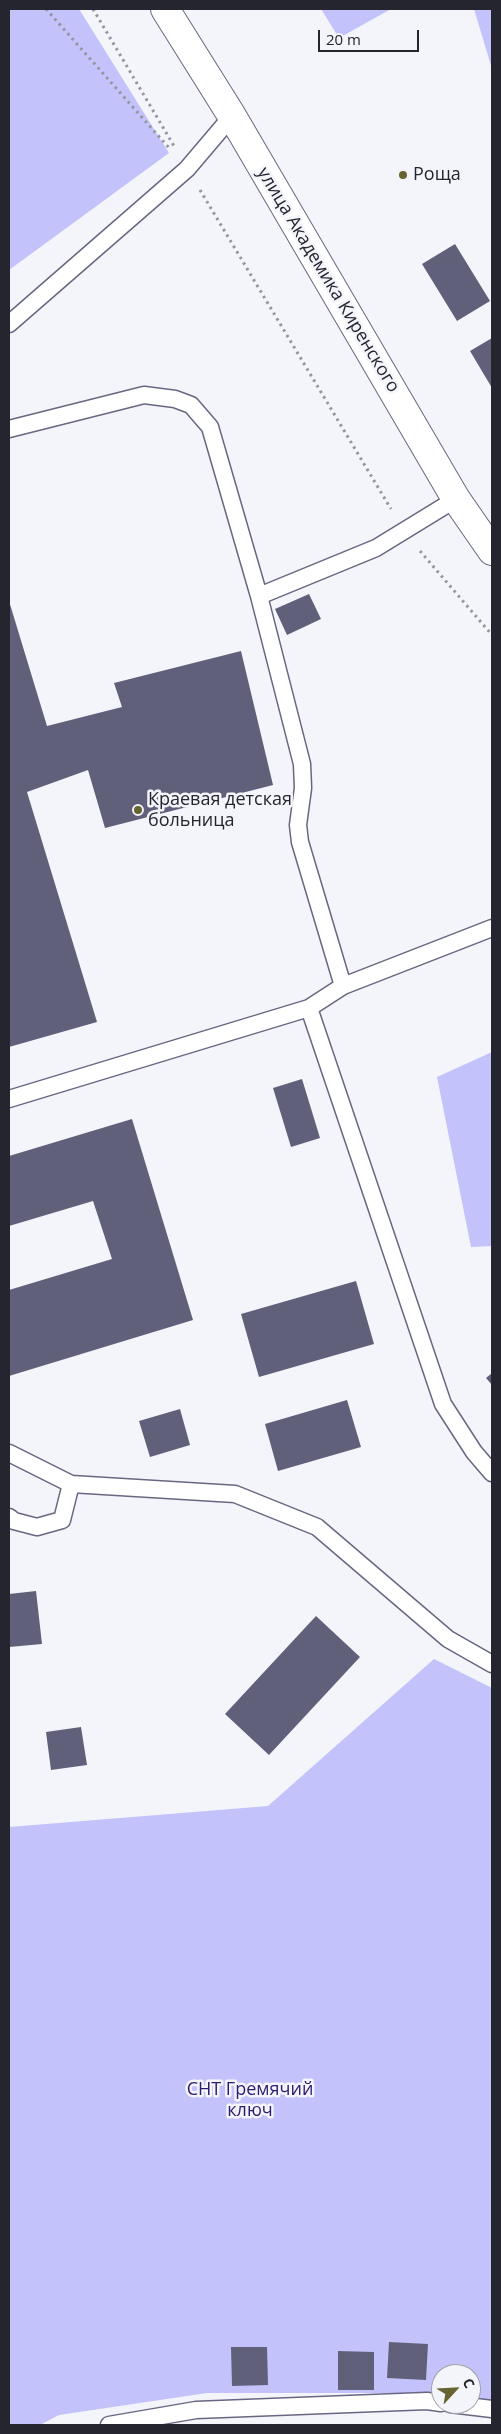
<!DOCTYPE html>
<html>
<head>
<meta charset="utf-8">
<style>
  body { margin:0 }
  #map { position:relative; width:501px; height:2434px; overflow:hidden; background:#f4f4fb; font-family:"Open Sans",sans-serif }
  canvas { display:block }
  .frame { position:absolute; inset:0; border:10px solid #252530; pointer-events:none }
  .north { position:absolute; left:431px; top:2364px; width:50px; height:50px; box-sizing:border-box; background:#f4f4fb; border:1px solid #a1a1aa; border-radius:50%; rotate:65deg; font-size:14px; font-weight:700; line-height:20px; text-align:center; color:#252530 }
  .north::after { content:''; display:block; margin:auto; width:18px; height:22px; background:#676431; clip-path:polygon(50% 0,100% 100%,50% 72%,0 100%) }
  .scale { position:absolute; left:318px; top:30px; width:101px; height:22px; box-sizing:border-box; border:2px solid #252530; border-top:0; padding-left:6px; font-size:15px; line-height:18px; white-space:nowrap; color:#252530; -webkit-text-stroke:4px #f4f4fb; paint-order:stroke }
</style>
</head>
<body>
<div id="map">
<canvas width="501" height="2434"></canvas>
<div class="frame"></div>
<div class="north">С</div>
<div class="scale">20 m</div>
</div>
<script>
const ctx = document.querySelector('canvas').getContext('2d');
ctx.lineJoin = 'round';
function fill(path, color) { ctx.fillStyle = color; ctx.fill(path, 'evenodd'); }
const poly = rows => new Path2D(rows.map(r => 'M' + r).join(''));
function strokePath(path, color, width, dash) { ctx.strokeStyle = color; ctx.lineWidth = width; ctx.lineCap = dash ? 'butt' : 'round'; ctx.setLineDash(dash || []); ctx.stroke(path); }
function write(font, color, halo, rows, align = 'center') {
  ctx.font = font + ' "Open Sans",sans-serif'; ctx.lineWidth = 5; ctx.setLineDash([]); ctx.textBaseline = 'middle'; ctx.strokeStyle = halo; ctx.fillStyle = color; for (const [text, x, y, turn = 0] of rows) {
    ctx.save(); ctx.translate(x, y); ctx.rotate((+turn || 0) * Math.PI / 180); ctx.textAlign = isNaN(turn) ? turn : align; if (halo) ctx.strokeText(text, 0, 0); ctx.fillText(text, 0, 0); ctx.restore();
  }
}
fill(poly([
  [9,9,79,9,169,153,9,270],
  [321,9,391,9,339,38],
  [474,9,492,9,492,69],
  [492,1052,492,1246,471,1247,437,1077],
  [434,1659,492,1688,492,2401,471,2398,471,2374,441,2374,441,2395,423,2393,207,2393,59,2415,40,2425,9,2425,9,1827,268,1806]
]), '#c3c2fa');
fill(poly([
  [455,244,490,301,457,321,422,264],
  [492,338,492,388,470,351],
  [309,594,321,619,287,635,275,609],
  [9,601,47,726,122,707,114,683,241,651,273,785,105,828,88,770,27,792,97,1022,9,1047],
  [302,1079,320,1138,291,1147,273,1088],
  [132,1119,193,1320,9,1376,9,1290,112,1259,93,1201,9,1226,9,1156],
  [356,1281,374,1344,259,1377,241,1314],
  [492,1373,492,1385,486,1378],
  [347,1400,361,1447,278,1471,265,1424],
  [180,1409,190,1445,150,1457,139,1421],
  [36,1591,42,1644,9,1647,9,1594],
  [316,1616,360,1657,269,1755,225,1714],
  [81,1727,87,1765,51,1770,46,1732],
  [389,2342,428,2344,426,2380,387,2378],
  [231,2347,267,2347,268,2385,232,2386],
  [338,2351,374,2352,374,2390,338,2390]
]), '#60607a');
const service = poly([
  [9,324,187,169,232,116],
  [9,429,144,395,175,399,191,405,210,427,259,596,302,764,303,788,298,825,300,842,343,986,309,1008,9,1099],
  [259,596,376,548,456,499],
  [343,986,492,928],
  [309,1008,443,1404,474,1452,492,1473],
  [9,1453,71,1484,235,1494,317,1527,448,1639,492,1664],
  [9,1517,14,1521,37,1527,62,1520,71,1484],
  [450,2404,492,2409],
  [109,2425,196,2410,427,2401,441,2403]
]);
const secondary = poly([
  [165,9,232,116,456,499,492,551]
]);
strokePath(service, '#686782', 19);
strokePath(secondary, '#686782', 30);
strokePath(poly([
  [46,9,170,149],
  [93,9,174,146],
  [200,190,391,509],
  [420,551,492,635]
]), '#95959e', 3, [2.5, 4]);
strokePath(service, '#fff', 16);
strokePath(secondary, '#fff', 28);
for (const [x, y, r, color] of [
  [403,175,5,"#676431"],
  [138,810,5,"#676431"]
]) { const dot = new Path2D(); dot.arc(x, y, r, 0, 2 * Math.PI); ctx.fillStyle = color; ctx.fill(dot); strokePath(dot, '#f4f4fb', 2); }
write('18px', '#252530', '#f4f4fb', [
  ["Роща",413,175],
  ["Краевая детская",148,800],
  ["больница",148,821]
], 'left');
write('18px', '#252530', '#f4f4fb', [
  ["улица Академика Киренского",328,280,59]
]);
write('18px', '#2e1b6f', '#f4f4fb', [
  ["СНТ Гремячий",250,2090],
  ["ключ",250,2111]
]);
</script>
</body>
</html>
